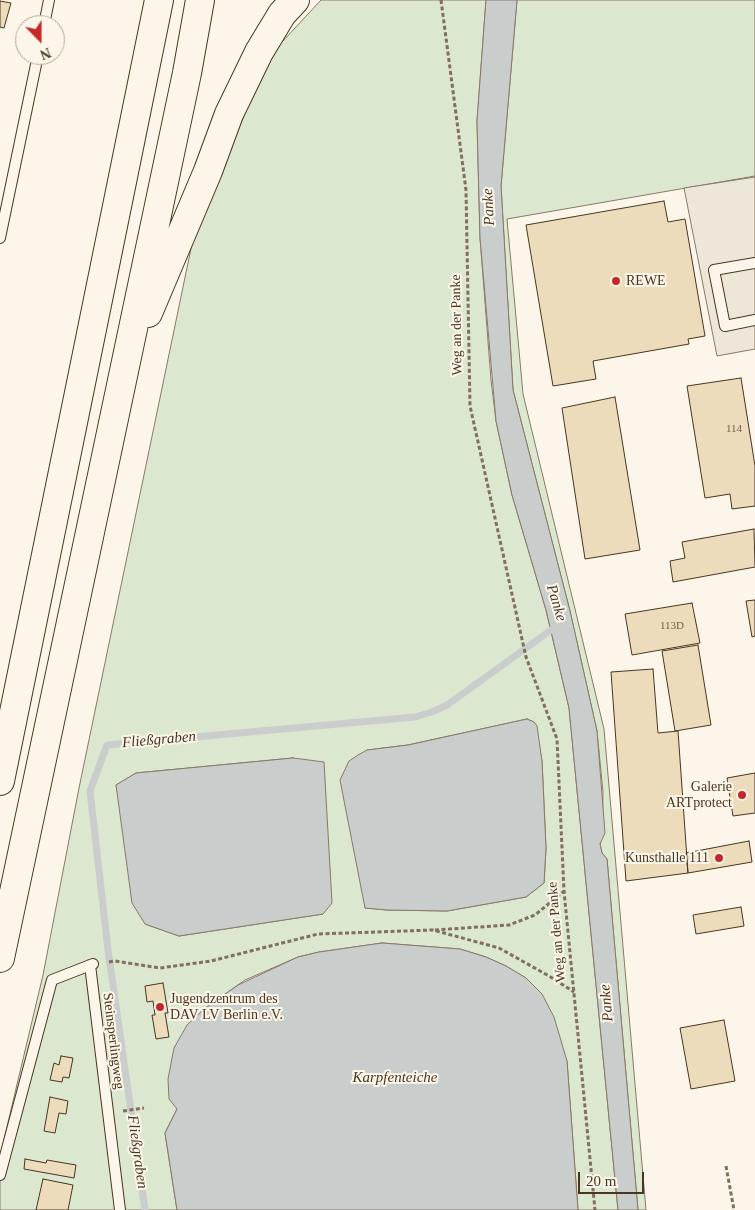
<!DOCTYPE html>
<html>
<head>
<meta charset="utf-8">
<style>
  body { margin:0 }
  #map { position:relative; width:755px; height:1210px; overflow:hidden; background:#fbf6e9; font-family:"Times New Roman",serif }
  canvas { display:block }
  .north { position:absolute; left:15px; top:15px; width:50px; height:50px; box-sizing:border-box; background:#fbf6e9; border:1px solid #b4a999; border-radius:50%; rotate:158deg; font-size:14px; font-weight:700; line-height:20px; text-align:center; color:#4a3520 }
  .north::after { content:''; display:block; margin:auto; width:18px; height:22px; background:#c62828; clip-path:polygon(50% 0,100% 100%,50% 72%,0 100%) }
  .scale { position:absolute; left:578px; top:1172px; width:66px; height:22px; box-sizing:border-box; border:2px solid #4a3520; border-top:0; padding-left:6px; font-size:15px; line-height:18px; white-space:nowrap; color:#4a3520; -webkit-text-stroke:4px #fbf6e9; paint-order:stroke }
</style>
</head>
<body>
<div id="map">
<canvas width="755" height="1210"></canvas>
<div class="north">N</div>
<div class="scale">20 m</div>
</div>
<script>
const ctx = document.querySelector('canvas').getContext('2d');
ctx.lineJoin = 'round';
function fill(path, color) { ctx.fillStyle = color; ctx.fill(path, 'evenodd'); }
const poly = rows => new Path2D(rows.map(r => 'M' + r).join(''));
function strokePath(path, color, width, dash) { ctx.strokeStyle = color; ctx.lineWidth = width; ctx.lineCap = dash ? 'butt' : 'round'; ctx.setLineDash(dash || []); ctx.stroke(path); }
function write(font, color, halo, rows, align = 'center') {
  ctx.font = font + ' "Times New Roman",serif'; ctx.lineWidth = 4; ctx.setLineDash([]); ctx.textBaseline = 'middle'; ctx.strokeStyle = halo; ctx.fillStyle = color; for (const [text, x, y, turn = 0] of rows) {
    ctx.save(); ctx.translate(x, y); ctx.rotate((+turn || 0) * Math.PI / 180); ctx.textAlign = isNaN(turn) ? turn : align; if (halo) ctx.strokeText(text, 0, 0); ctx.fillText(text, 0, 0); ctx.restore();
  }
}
const green = poly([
  [321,0,486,0,477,121,480,238,491,380,496,421,512,495,546,610,569,708,618,1210,578,1210,567,1061,526,978,506,966,486,957,460,949,382,943,319,952,298,957,245,980,204,1009,177,1109,165,1133,177,1210,0,1210,0,1156,43,975,79,788,194,234,269,56,321,0],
  [527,719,534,722,542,761,546,848,544,883,526,897,447,911,387,910,365,908,367,750,408,745,527,719],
  [293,758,323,914,179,936,145,924,116,785,136,773,293,758],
  [517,0,755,0,755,176,507,219,523,394,604,729,646,1210,638,1210,607,859,602,853,600,844,602,836,603,792,597,731,570,611,513,390,501,186,517,0]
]);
fill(green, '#dce7d0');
strokePath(green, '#887966', 1);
const parking = poly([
  [755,177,755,349,717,356,684,188,755,177]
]);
fill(parking, '#ede7d9');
strokePath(parking, '#887966', 1);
const water = poly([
  [486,0,517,0,501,186,513,390,570,611,597,731,605,833,600,844,602,853,607,859,638,1210,618,1210,569,708,546,610,512,495,496,421,480,238,477,121,486,0],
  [527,719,534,722,537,726,542,761,546,848,544,883,526,897,447,911,387,910,365,908,340,780,349,761,358,755,367,750,408,745,527,719],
  [293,758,324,762,332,903,323,914,179,936,145,924,132,903,116,785,136,773,293,758],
  [382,943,460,949,486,957,506,966,526,978,542,994,554,1017,567,1061,578,1210,177,1210,165,1133,177,1109,169,1099,168,1079,174,1048,187,1025,204,1009,238,985,298,957,319,952,382,943]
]);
fill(water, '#c9cecd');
strokePath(water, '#887966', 1);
strokePath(poly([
  [145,1210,108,950,90,791,107,745,415,717,432,712,447,705,558,625]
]), '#c9cecd', 7);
const building = poly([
  [0,1,11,3,4,28,0,27,0,1],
  [664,201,668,222,685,219,705,336,688,339,689,344,593,361,596,379,553,386,526,225,664,201],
  [741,378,755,466,755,506,732,509,730,494,705,498,687,386,741,378],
  [615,397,640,550,585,559,562,408,615,397],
  [754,529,755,567,673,582,670,561,685,558,682,542,754,529],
  [755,600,755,636,752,637,746,601,755,600],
  [692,603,700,643,632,655,625,614,692,603],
  [698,645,711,725,675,731,662,651,698,645],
  [653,669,658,733,678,731,688,873,626,881,611,672,653,669],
  [755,773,755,813,733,816,727,778,755,773],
  [749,841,752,862,688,873,686,853,749,841],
  [741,907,744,926,696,934,693,915,741,907],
  [163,983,168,1013,165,1013,169,1037,156,1039,152,1015,155,1015,153,1001,147,1002,145,986,163,983],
  [724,1020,735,1081,691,1089,680,1028,724,1020],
  [61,1056,73,1058,69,1078,63,1077,62,1082,50,1080,54,1063,59,1065,61,1056],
  [50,1097,68,1101,66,1114,59,1113,55,1133,44,1131,50,1097],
  [25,1159,46,1163,47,1160,76,1165,74,1178,24,1169,25,1159],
  [43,1179,73,1185,68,1210,36,1210,43,1179]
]);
fill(building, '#ecdcbc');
strokePath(building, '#4a3520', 1);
const lane = poly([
  [44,25,49,0],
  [0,238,38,55],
  [755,263,714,270,725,326,755,320],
  [90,965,120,1210],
  [0,1175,52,980,93,964]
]);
const highway = poly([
  [148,313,208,171,229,114,259,52,282,14,295,0],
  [0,781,159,0],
  [0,958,187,73,200,0]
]);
strokePath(lane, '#4a3520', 12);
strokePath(highway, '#4a3520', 30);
strokePath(poly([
  [441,0,466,190,470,406,526,657,557,739,564,891,595,1210],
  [435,930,509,925,535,915,563,892],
  [109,962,115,961,160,968,211,961,318,934,433,930,499,948,549,976,574,992],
  [123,1111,144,1108],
  [726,1166,734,1210]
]), '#7f6f5c', 3, [4, 2.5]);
strokePath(lane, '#fbf6e9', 10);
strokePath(highway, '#fbf6e9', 28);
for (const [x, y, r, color] of [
  [616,281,5,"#c62828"],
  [742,795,5,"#c62828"],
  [719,858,5,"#c62828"],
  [160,1007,5,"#c62828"]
]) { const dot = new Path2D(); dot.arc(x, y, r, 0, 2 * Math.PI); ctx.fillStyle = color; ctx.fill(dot); strokePath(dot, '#fbf6e9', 2); }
write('11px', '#725f47', null, [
  ["114",734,429],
  ["113D",672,626]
]);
write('14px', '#4a3520', '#fbf6e9', [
  ["REWE",626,281],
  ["Galerie",732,787,"right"],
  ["ARTprotect",732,803,"right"],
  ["Kunsthalle 111",709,858,"right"],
  ["Jugendzentrum des",170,999],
  ["DAV LV Berlin e.V.",170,1015]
], 'left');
write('14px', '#4a3520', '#fbf6e9', [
  ["Weg an der Panke",457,325,-91],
  ["Weg an der Panke",557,932,-95],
  ["Steinsperlingweg",113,1041,83]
]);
write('italic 15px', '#4a3520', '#fbf6e9', [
  ["Panke",489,207,-93],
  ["Panke",556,603,73],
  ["Fließgraben",159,740,-5],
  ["Panke",607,1003,-95],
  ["Karpfenteiche",395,1078],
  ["Fließgraben",137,1152,82]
]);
</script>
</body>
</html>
